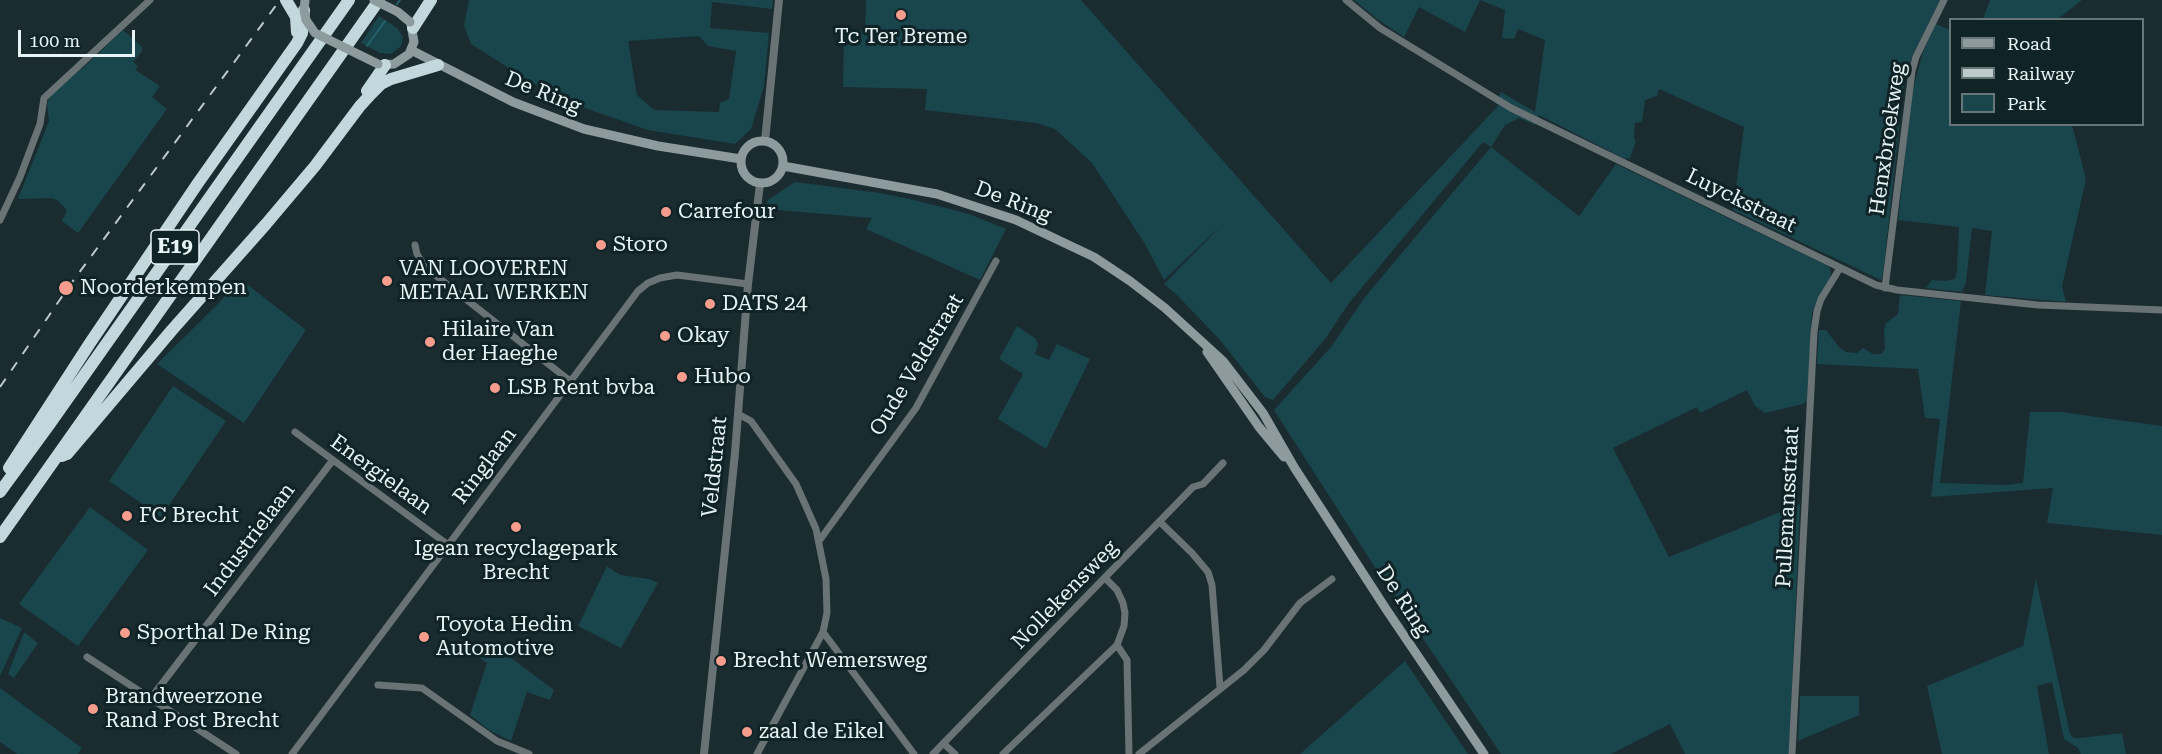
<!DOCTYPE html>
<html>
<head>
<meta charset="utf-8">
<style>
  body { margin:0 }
  #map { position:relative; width:2162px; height:754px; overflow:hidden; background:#1a2c30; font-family:"Roboto Serif",serif }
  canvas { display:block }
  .legend { position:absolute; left:1949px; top:18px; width:195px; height:108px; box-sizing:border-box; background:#102326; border:2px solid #667679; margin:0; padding:8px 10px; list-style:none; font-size:18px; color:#e7f3f5 }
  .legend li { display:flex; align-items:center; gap:12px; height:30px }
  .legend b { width:30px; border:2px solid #667679 }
  .scale { position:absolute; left:18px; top:30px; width:117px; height:27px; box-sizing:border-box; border:3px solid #e7f3f5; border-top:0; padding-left:8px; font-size:18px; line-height:21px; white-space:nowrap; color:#e7f3f5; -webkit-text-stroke:4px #102326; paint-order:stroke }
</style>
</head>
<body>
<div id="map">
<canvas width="2162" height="754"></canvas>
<ul class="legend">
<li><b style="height:8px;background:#8d9b9e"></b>Road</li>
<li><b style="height:8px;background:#bdcacc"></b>Railway</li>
<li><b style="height:16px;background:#19454c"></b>Park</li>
</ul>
<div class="scale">100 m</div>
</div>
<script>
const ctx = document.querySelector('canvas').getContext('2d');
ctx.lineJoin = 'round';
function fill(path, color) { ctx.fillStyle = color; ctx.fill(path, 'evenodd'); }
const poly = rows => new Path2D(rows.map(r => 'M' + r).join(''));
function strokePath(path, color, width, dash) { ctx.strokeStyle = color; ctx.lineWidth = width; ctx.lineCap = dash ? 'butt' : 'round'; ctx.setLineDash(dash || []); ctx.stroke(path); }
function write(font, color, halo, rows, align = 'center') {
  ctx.font = font + ' "Roboto Serif",serif'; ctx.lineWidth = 6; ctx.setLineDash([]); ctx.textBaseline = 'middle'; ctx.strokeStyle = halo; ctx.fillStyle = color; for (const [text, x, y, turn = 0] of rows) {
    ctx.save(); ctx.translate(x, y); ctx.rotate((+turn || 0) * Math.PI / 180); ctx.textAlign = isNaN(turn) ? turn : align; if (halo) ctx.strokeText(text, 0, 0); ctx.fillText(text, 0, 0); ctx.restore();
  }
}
fill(poly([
  [469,0,773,0,772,9,712,2,710,28,769,33,764,86,751,129,735,144,648,130,582,107,529,81,471,44,464,26],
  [699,36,708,46,736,51,729,99,720,103,719,112,654,110,637,95,628,41],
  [866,0,1081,0,1331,283,1499,105,1495,103,1501,92,1535,112,1545,40,1518,29,1514,39,1502,38,1505,10,1480,0,1465,32,1419,7,1404,37,1377,19,1354,0,1940,0,1908,66,1904,83,1883,274,1881,280,1733,210,1744,127,1659,89,1657,96,1645,100,1642,122,1635,123,1634,138,1636,141,1630,158,1625,159,1539,115,1535,125,1519,118,1505,125,1491,147,1579,216,1616,164,1828,266,1830,269,1831,277,1817,301,1812,313,1807,401,1803,404,1765,413,1755,406,1747,390,1700,413,1697,407,1613,448,1669,557,1800,504,1789,754,1685,754,1670,724,1611,754,1501,754,1376,569,1274,410,1331,347,1365,297,1491,147,1483,142,1349,303,1325,339,1273,400,1265,397,1220,340,1177,295,1164,284,1225,222,1164,280,1145,244,1092,163,1055,129,1036,123,925,110,927,89,843,87,844,30,865,31],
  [1990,0,2082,0,2058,19,1983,19],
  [379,16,397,28,403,37,401,46,391,54,380,53,361,43],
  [1936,24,1950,30,1950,124,2072,125,2086,179,2062,286,2066,302,1985,295,1992,231,1972,228,1966,282,1962,292,1926,288,1932,280,1945,281,1955,279,1957,270,1959,227,1898,220,1912,93,1923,52],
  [123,30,142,47,142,51,133,62,138,66,135,70,160,86,152,97,167,109,78,233,62,221,66,213,66,209,57,200,51,198,18,199,49,121,47,104,51,93,86,65],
  [795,182,880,193,914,200,969,214,1006,229,980,280,866,229,872,218,765,209,768,200],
  [240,279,306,330,244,423,157,364,219,303],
  [1900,295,1961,301,1940,483,2007,485,2023,483,2030,412,2061,412,2162,426,2162,535,2047,523,2053,488,1931,497,1940,419,1925,418,1918,369,1817,364,1819,330,1826,330,1839,347,1846,352,1857,353,1863,348,1873,354,1881,354,1885,349,1884,330,1886,323,1898,314],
  [1017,326,1036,339,1038,345,1035,354,1049,360,1057,344,1090,359,1046,449,998,419,1023,374,999,359],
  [173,386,226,421,161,517,109,481],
  [90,507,148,550,78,646,19,604],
  [607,566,620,575,649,579,658,583,621,648,578,626],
  [2036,579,2070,734,2074,738,2081,738,2122,733,2126,754,2081,754,2078,748,2064,739,2052,682,2037,686,2049,754,1942,754,1927,686,2023,646],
  [0,618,22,628,0,676],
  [24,632,38,643,14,678,8,674],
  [490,642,554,690,550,700,527,692,511,741,489,730,470,715,487,663,480,658],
  [1405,661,1468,754,1300,754],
  [0,688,82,748,78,754,17,754,0,742],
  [1800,696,1859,696,1859,715,1798,741]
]), '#19454c');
strokePath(poly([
  [397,4,400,0],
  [367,46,385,21]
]), '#23626c', 2);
strokePath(poly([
  [1346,0,1380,28,1511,108,1876,285,1897,290,2038,305,2162,310],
  [0,220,20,177,40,124,44,98,150,0],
  [415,245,417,254,425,267,570,381],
  [1885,288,1912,71,1916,57,1944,0],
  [738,414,751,421,796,484,816,529,826,579,827,613,823,632,757,754],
  [295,432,447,544],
  [1160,522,1192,553,1208,572,1212,585,1220,687],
  [819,541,916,408,996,261],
  [1105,578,1117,590,1123,603,1125,613,1124,626,1117,645,1127,660,1129,754],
  [823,632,914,754],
  [87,657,236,754],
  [378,685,422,688,497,741,529,754],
  [151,698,333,460],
  [944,744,955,754],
  [292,754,638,291,648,283,660,278,677,275,748,284],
  [933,754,1193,487,1203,484,1223,463],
  [1003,754,1117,645],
  [1139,754,1244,670,1264,650,1300,603,1332,579],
  [1792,754,1814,332,1817,311,1821,299,1840,268]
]), '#697274', 7);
strokePath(poly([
  [765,141,779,0],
  [704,754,735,453,748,284,760,184]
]), '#697274', 8);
strokePath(poly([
  [411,50,513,102,584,129,658,146,741,159],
  [380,65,394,64,409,54,414,42,411,24],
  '741 162a21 21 0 1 1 42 0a21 21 0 1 1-42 0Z',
  [783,166,937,194,1016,220,1094,257,1130,281,1165,308,1223,361,1263,413,1294,467,1386,609,1484,754],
  [1207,352,1259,427,1284,457]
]), '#8d9b9e', 9);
strokePath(poly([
  [286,0,296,17,297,32],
  [413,28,431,0],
  [367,91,385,65],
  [62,456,67,454,172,330,266,224,315,166,360,106,371,94,381,84,391,79,438,65],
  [9,468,90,343,198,183,297,43,302,33,304,10],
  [0,492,49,425,349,0],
  [0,537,379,0]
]), '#c2d8dd', 12);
strokePath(poly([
  [0,387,70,285,280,0]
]), '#bdcacc', 2, [10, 10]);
strokePath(poly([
  [305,0,304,10,306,20,315,33,378,64],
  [374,0,398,12,410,22]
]), '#8d9b9e', 9);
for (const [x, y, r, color] of [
  [901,15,6,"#f59d8d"],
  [666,212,6,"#f59d8d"],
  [601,245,6,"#f59d8d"],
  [387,281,6,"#f59d8d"],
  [66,288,8,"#f59d8d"],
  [710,304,6,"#f59d8d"],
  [665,336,6,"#f59d8d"],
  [430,342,6,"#f59d8d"],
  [682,377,6,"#f59d8d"],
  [495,388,6,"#f59d8d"],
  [127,516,6,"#f59d8d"],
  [516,527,6,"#f59d8d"],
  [125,633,6,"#f59d8d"],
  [424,637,6,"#f59d8d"],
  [721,661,6,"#f59d8d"],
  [93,709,6,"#f59d8d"],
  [747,732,6,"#f59d8d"]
]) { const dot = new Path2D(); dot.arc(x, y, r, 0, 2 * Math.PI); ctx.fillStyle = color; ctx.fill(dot); strokePath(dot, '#102326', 2); }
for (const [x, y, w] of [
  [175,247,48]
]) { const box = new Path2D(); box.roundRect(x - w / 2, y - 17, w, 34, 4.5); ctx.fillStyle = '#102326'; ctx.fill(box); strokePath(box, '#e7f3f5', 1.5); }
write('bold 20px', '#e7f3f5', null, [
  ["E19",175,247]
]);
write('21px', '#e7f3f5', '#102326', [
  ["Tc Ter Breme",901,37,"center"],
  ["Carrefour",678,212],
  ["Storo",613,245],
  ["VAN LOOVEREN",399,269],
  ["METAAL WERKEN",399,293],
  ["Noorderkempen",80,288],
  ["DATS 24",722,304],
  ["Hilaire Van",442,330],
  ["der Haeghe",442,354],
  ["Okay",677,336],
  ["Hubo",694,377],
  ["LSB Rent bvba",507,388],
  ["FC Brecht",139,516],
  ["Igean recyclagepark",516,549,"center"],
  ["Brecht",516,573,"center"],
  ["Toyota Hedin",436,625],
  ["Automotive",436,649],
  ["Sporthal De Ring",137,633],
  ["Brecht Wemersweg",733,661],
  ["Brandweerzone",105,697],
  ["Rand Post Brecht",105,721],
  ["zaal de Eikel",759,732]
], 'left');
write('21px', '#e7f3f5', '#102326', [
  ["De Ring",543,93,22],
  ["Henxbroekweg",1888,139,-82],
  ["Luyckstraat",1741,201,26],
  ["De Ring",1013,202,21],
  ["Oude Veldstraat",917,365,-59],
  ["Ringlaan",485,466,-53],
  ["Veldstraat",715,467,-84],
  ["Energielaan",381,475,36],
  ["Pullemansstraat",1788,507,-87],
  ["Industrielaan",250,540,-53],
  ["Nollekensweg",1065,595,-46],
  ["De Ring",1403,601,57]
]);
</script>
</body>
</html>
